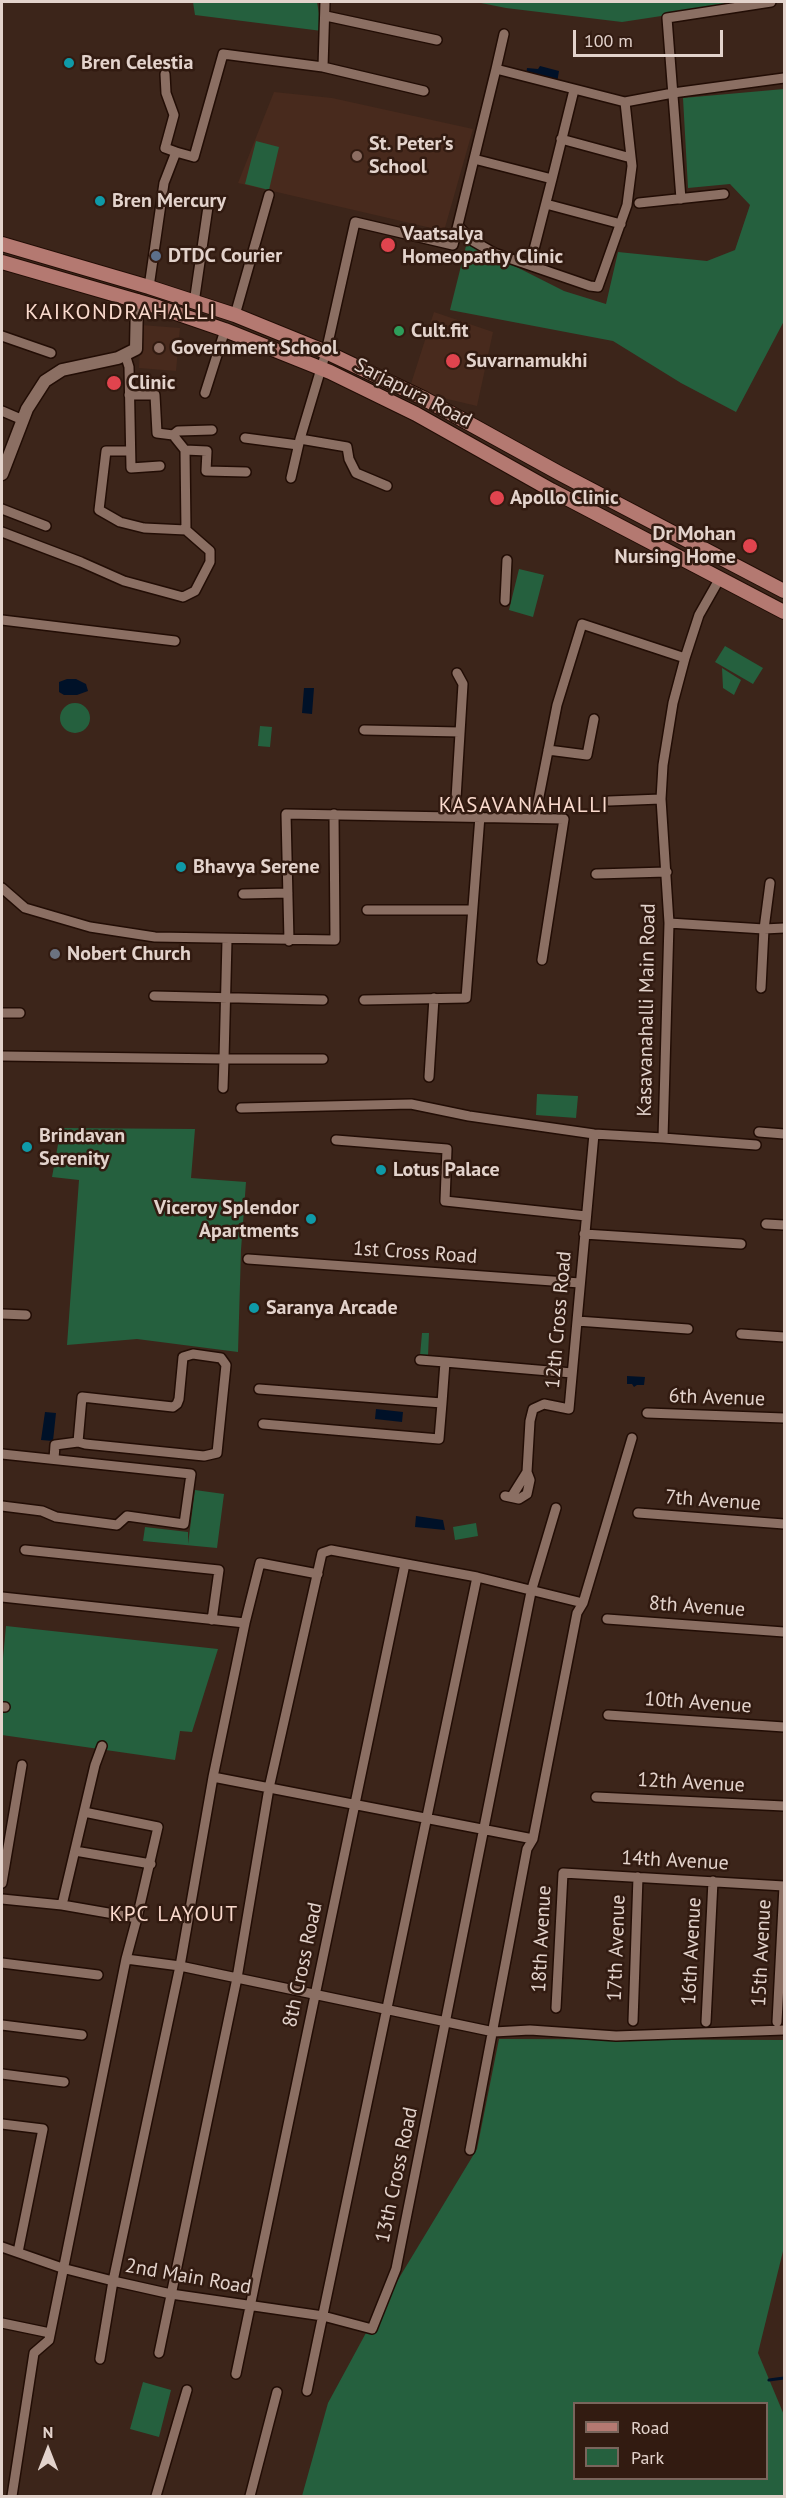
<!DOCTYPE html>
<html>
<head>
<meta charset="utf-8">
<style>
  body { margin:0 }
  #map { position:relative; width:786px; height:2498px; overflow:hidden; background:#3c251a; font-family:"PT Sans",sans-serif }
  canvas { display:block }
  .frame { position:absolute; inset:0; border:3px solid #e3d3cc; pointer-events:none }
  .legend { position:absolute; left:573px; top:2402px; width:195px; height:78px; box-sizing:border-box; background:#321b11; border:2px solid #79655c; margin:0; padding:8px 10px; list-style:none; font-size:18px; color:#e3d3cc }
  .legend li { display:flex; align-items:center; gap:12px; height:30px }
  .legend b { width:30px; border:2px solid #79655c }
  .north { position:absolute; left:18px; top:2420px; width:60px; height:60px; -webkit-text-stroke:4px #321b11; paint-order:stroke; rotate:0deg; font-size:16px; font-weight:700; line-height:24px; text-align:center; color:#e3d3cc }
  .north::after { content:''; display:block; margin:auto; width:21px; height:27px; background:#e3d3cc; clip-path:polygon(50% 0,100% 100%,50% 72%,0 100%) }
  .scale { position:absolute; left:573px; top:30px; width:150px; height:27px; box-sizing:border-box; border:3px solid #e3d3cc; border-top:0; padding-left:8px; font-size:18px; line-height:21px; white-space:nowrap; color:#e3d3cc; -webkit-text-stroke:4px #321b11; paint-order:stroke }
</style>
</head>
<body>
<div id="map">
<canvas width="786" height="2498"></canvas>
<div class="frame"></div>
<ul class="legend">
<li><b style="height:8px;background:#b47971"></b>Road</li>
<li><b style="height:16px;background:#25603e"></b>Park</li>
</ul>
<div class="north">N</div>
<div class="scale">100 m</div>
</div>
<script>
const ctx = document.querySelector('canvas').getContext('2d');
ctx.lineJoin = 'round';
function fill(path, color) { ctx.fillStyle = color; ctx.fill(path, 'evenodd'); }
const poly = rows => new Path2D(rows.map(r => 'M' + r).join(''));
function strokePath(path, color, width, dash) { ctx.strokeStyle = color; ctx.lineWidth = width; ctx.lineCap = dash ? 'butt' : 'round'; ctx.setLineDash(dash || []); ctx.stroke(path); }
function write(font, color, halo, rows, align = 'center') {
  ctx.font = font + ' "PT Sans",sans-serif'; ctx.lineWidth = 5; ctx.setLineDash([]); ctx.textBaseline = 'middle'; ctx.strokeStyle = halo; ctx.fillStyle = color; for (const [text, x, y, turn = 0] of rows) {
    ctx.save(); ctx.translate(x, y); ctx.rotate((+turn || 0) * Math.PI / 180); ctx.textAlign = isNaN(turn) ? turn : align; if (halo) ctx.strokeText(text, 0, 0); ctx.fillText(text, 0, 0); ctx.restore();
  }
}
fill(poly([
  [274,92,332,98,473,129,444,231,238,183],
  [434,312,493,332,477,406,409,390],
  [141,325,180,328,176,371,139,368]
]), '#482a1d');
fill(poly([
  [193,2,317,2,322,31,195,15],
  [476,2,753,2,622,22,506,8],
  [784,89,784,321,736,412,681,383,613,341,450,310,467,242,564,291,606,304,618,252,707,261,735,250,750,205,730,184,688,188,683,98],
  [256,141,279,147,269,190,245,184],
  [519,569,544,575,533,617,509,610],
  [725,646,763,668,753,684,715,662],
  [722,668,741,680,734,695,723,688],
  '60 718a15 15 0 1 1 30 0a15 15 0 1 1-30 0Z',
  [260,726,272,727,270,747,258,746],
  [537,1094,578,1096,576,1118,536,1115],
  [61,1128,195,1129,191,1178,246,1182,241,1250,238,1352,137,1339,67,1345,79,1180,52,1177],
  [422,1333,429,1333,428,1356,420,1356],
  [195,1490,224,1494,217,1548,143,1541,145,1527,188,1532,188,1544],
  [476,1523,478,1536,455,1540,453,1527],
  [6,1626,218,1649,192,1732,180,1731,175,1760,2,1735,2,1669],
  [499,2039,784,2040,784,2247,758,2353,784,2415,784,2496,302,2496,328,2403,367,2331,477,2149],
  [574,2404,766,2404,766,2478,574,2478],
  [143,2382,171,2390,159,2437,130,2429]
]), '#25603e');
fill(poly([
  [540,66,559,71,557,83,526,75,527,68,538,69],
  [67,679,76,679,86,684,88,691,77,695,64,695,59,692,59,682],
  [304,688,314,688,312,714,302,713],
  [627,1376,645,1377,644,1385,637,1385,634,1387,632,1384,627,1384],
  [376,1409,403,1412,402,1422,375,1419],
  [45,1412,56,1413,53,1441,41,1440],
  [416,1516,443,1520,445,1530,415,1527]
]), '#001128');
strokePath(poly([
  [769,2380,784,2378]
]), '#001128', 3);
const street = poly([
  [326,16,437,40],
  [323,67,325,2],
  [496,69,504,34],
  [165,74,166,93,174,115,165,148,176,152],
  [561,139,631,158],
  [474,159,552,179,574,90],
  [681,199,667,18,771,2],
  [639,203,724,194],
  [546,204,621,224],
  [458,226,473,241,494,253,590,286,598,287,627,205,632,166,625,102],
  [530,265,552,179],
  [149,287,164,183,176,152,194,157,223,54,323,67,424,91],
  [194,303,208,207],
  [235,315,269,195],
  [2,336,51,353],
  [125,354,129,367,131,468,160,466],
  [205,393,225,330],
  [2,411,23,420],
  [173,435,178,431,212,430],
  [245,438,298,445],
  [300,439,347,447,349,459,356,473,387,486],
  [185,450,207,451,206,471,246,472],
  [130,451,106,451,99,510,120,522,144,528,186,530],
  [291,478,300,439,326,352,355,222,453,245,496,69,625,102,673,93,784,78],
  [2,509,46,526],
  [2,532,81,562,124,581,183,597,195,591,210,562,210,551,186,530,185,450,173,435,157,433,155,395,129,395],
  [505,601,507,560],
  [2,620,175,641],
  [364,730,460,732],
  [548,750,587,755,594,719],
  [609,801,661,799],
  [455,815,463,684,457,673],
  [535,817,557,705,582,624,685,658],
  [596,874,667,872],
  [2,888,25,908,90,927,155,937,335,940,334,814],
  [243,894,288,893],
  [367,910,471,910],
  [669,923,764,929,784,928],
  [289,941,286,814,564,819,542,960],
  [761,988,764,929,770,883],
  [154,996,323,1000],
  [364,1000,466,998,480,816],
  [2,1013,20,1013],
  [2,1056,224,1059,227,940],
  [429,1077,434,998],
  [223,1088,224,1059,323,1059],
  [241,1108,411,1104,469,1116,594,1134,663,1138,669,923,661,799,663,765,673,703,685,658,699,615,720,578],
  [759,1132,784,1134],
  [663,1138,756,1145],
  [336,1140,447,1149,445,1201,586,1216],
  [766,1224,784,1225],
  [584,1234,741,1244],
  [248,1259,580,1283],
  [2,1314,26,1315],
  [577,1321,688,1329],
  [741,1334,784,1337],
  [193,1354,221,1358,226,1365,217,1453,204,1456,85,1444,78,1442,82,1397,173,1407,177,1404,179,1399,183,1357,193,1354],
  [420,1360,445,1362],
  [259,1389,442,1403,445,1362,572,1373],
  [647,1413,784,1418],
  [263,1424,439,1439,442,1403],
  [2,1454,191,1474,184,1524,127,1516,117,1525,56,1517,42,1511,2,1506],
  [54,1459,55,1445,78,1442],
  [505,1496,519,1499,527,1494,530,1480,527,1472],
  [512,1496,527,1472,530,1421,533,1409,544,1404,569,1409,594,1134],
  [638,1513,784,1524],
  [25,1550,219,1570,212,1620],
  [2,1597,245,1623,260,1563,318,1574],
  [607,1619,784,1632],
  [2,1707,5,1707],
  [608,1715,784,1727],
  [213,1777,533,1839],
  [596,1797,784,1806],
  [75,1851,151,1864],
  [2,1883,22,1765],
  [2,1899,62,1905,137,1918,158,1827,84,1812],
  [62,1905,95,1765,102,1746],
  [126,1959,180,1966,213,1777,245,1623],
  [2,1963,98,1975],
  [556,2008,563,1873,784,1886],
  [633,2021,638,1877],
  [706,2022,713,1881],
  [777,2022,784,1886],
  [2,2025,82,2035],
  [2,2074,64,2082],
  [2,2124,43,2129,18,2252],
  [470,2150,527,1849,533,1839,577,1613,583,1603,632,1438],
  [2,2247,62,2268,113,2281,171,2294,323,2316,372,2329,396,2269,531,1592,556,1508],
  [2,2323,50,2333],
  [159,2353,237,1978,269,1788,322,1553,331,1550,477,1577,583,1603],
  [100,2359,113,2281,180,1966,494,2032,530,2030,616,2036,784,2030],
  [236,2374,405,1564],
  [307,2391,477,1577],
  [12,2496,34,2353,49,2340,126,1959,137,1918],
  [156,2496,187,2390],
  [250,2496,277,2392]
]);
const secondary = poly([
  [2,474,27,409,45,381,62,370,118,358,136,349,137,300]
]);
const primary = poly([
  [2,244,149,287,235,315,326,352,423,398,559,473,784,591],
  [2,262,158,307,225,330,330,372,416,414,551,490,784,612]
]);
strokePath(street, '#220d05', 12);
strokePath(secondary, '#220d05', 15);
strokePath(primary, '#220d05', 16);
strokePath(street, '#8b6f63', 9);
strokePath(secondary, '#8b6f63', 12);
strokePath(primary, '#b47971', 14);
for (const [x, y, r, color] of [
  [69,63,6,"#0f9aa8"],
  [357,156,6,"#8d6e63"],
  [100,201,6,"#0f9aa8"],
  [388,245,8,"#e0444e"],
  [156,256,6,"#5c6f8a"],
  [399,331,6,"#2e9e5b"],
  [159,348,6,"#8d6e63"],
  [453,361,8,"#e0444e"],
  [114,383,8,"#e0444e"],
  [497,498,8,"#e0444e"],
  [750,546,8,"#e0444e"],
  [181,867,6,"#0f9aa8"],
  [55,954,6,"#6b7280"],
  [27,1147,6,"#0f9aa8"],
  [381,1170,6,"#0f9aa8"],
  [311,1219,6,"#0f9aa8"],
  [254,1308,6,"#0f9aa8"]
]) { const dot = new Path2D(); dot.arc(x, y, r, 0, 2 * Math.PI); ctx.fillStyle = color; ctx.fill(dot); strokePath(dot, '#321b11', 2); }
write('bold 20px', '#e3d3cc', '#321b11', [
  ["Bren Celestia",81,63],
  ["St. Peter's",369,144],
  ["School",369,167],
  ["Bren Mercury",112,201],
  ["Vaatsalya",402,234],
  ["Homeopathy Clinic",402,257],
  ["DTDC Courier",168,256],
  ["Cult.fit",411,331],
  ["Government School",171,348],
  ["Suvarnamukhi",466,361],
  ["Clinic",128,383],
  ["Apollo Clinic",510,498],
  ["Dr Mohan",736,534,"right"],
  ["Nursing Home",736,557,"right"],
  ["Bhavya Serene",193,867],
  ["Nobert Church",67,954],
  ["Brindavan",39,1136],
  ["Serenity",39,1159],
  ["Lotus Palace",393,1170],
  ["Viceroy Splendor",299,1208,"right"],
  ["Apartments",299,1231,"right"],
  ["Saranya Arcade",266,1308]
], 'left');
write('20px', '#e3d3cc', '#321b11', [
  ["Sarjapura Road",413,393,27],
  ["Kasavanahalli Main Road",647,1010,-89],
  ["1st Cross Road",415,1253,4],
  ["12th Cross Road",559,1320,-85],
  ["6th Avenue",717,1398,2],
  ["7th Avenue",713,1501,4],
  ["8th Avenue",697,1607,4],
  ["10th Avenue",698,1703,4],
  ["12th Avenue",691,1783,3],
  ["14th Avenue",675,1861,3],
  ["18th Avenue",542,1939,-87],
  ["17th Avenue",617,1948,-88],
  ["16th Avenue",692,1951,-87],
  ["15th Avenue",762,1953,-87],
  ["8th Cross Road",303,1965,-78],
  ["13th Cross Road",397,2175,-78],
  ["2nd Main Road",188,2277,10]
]);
ctx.letterSpacing = '1.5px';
write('21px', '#fadacd', '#321b11', [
  ["KASAVANAHALLI",524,806],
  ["KPC LAYOUT",174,1915]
]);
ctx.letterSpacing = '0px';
ctx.letterSpacing = '1.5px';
write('22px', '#fadacd', '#321b11', [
  ["KAIKONDRAHALLI",121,313]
]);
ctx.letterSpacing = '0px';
</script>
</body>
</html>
